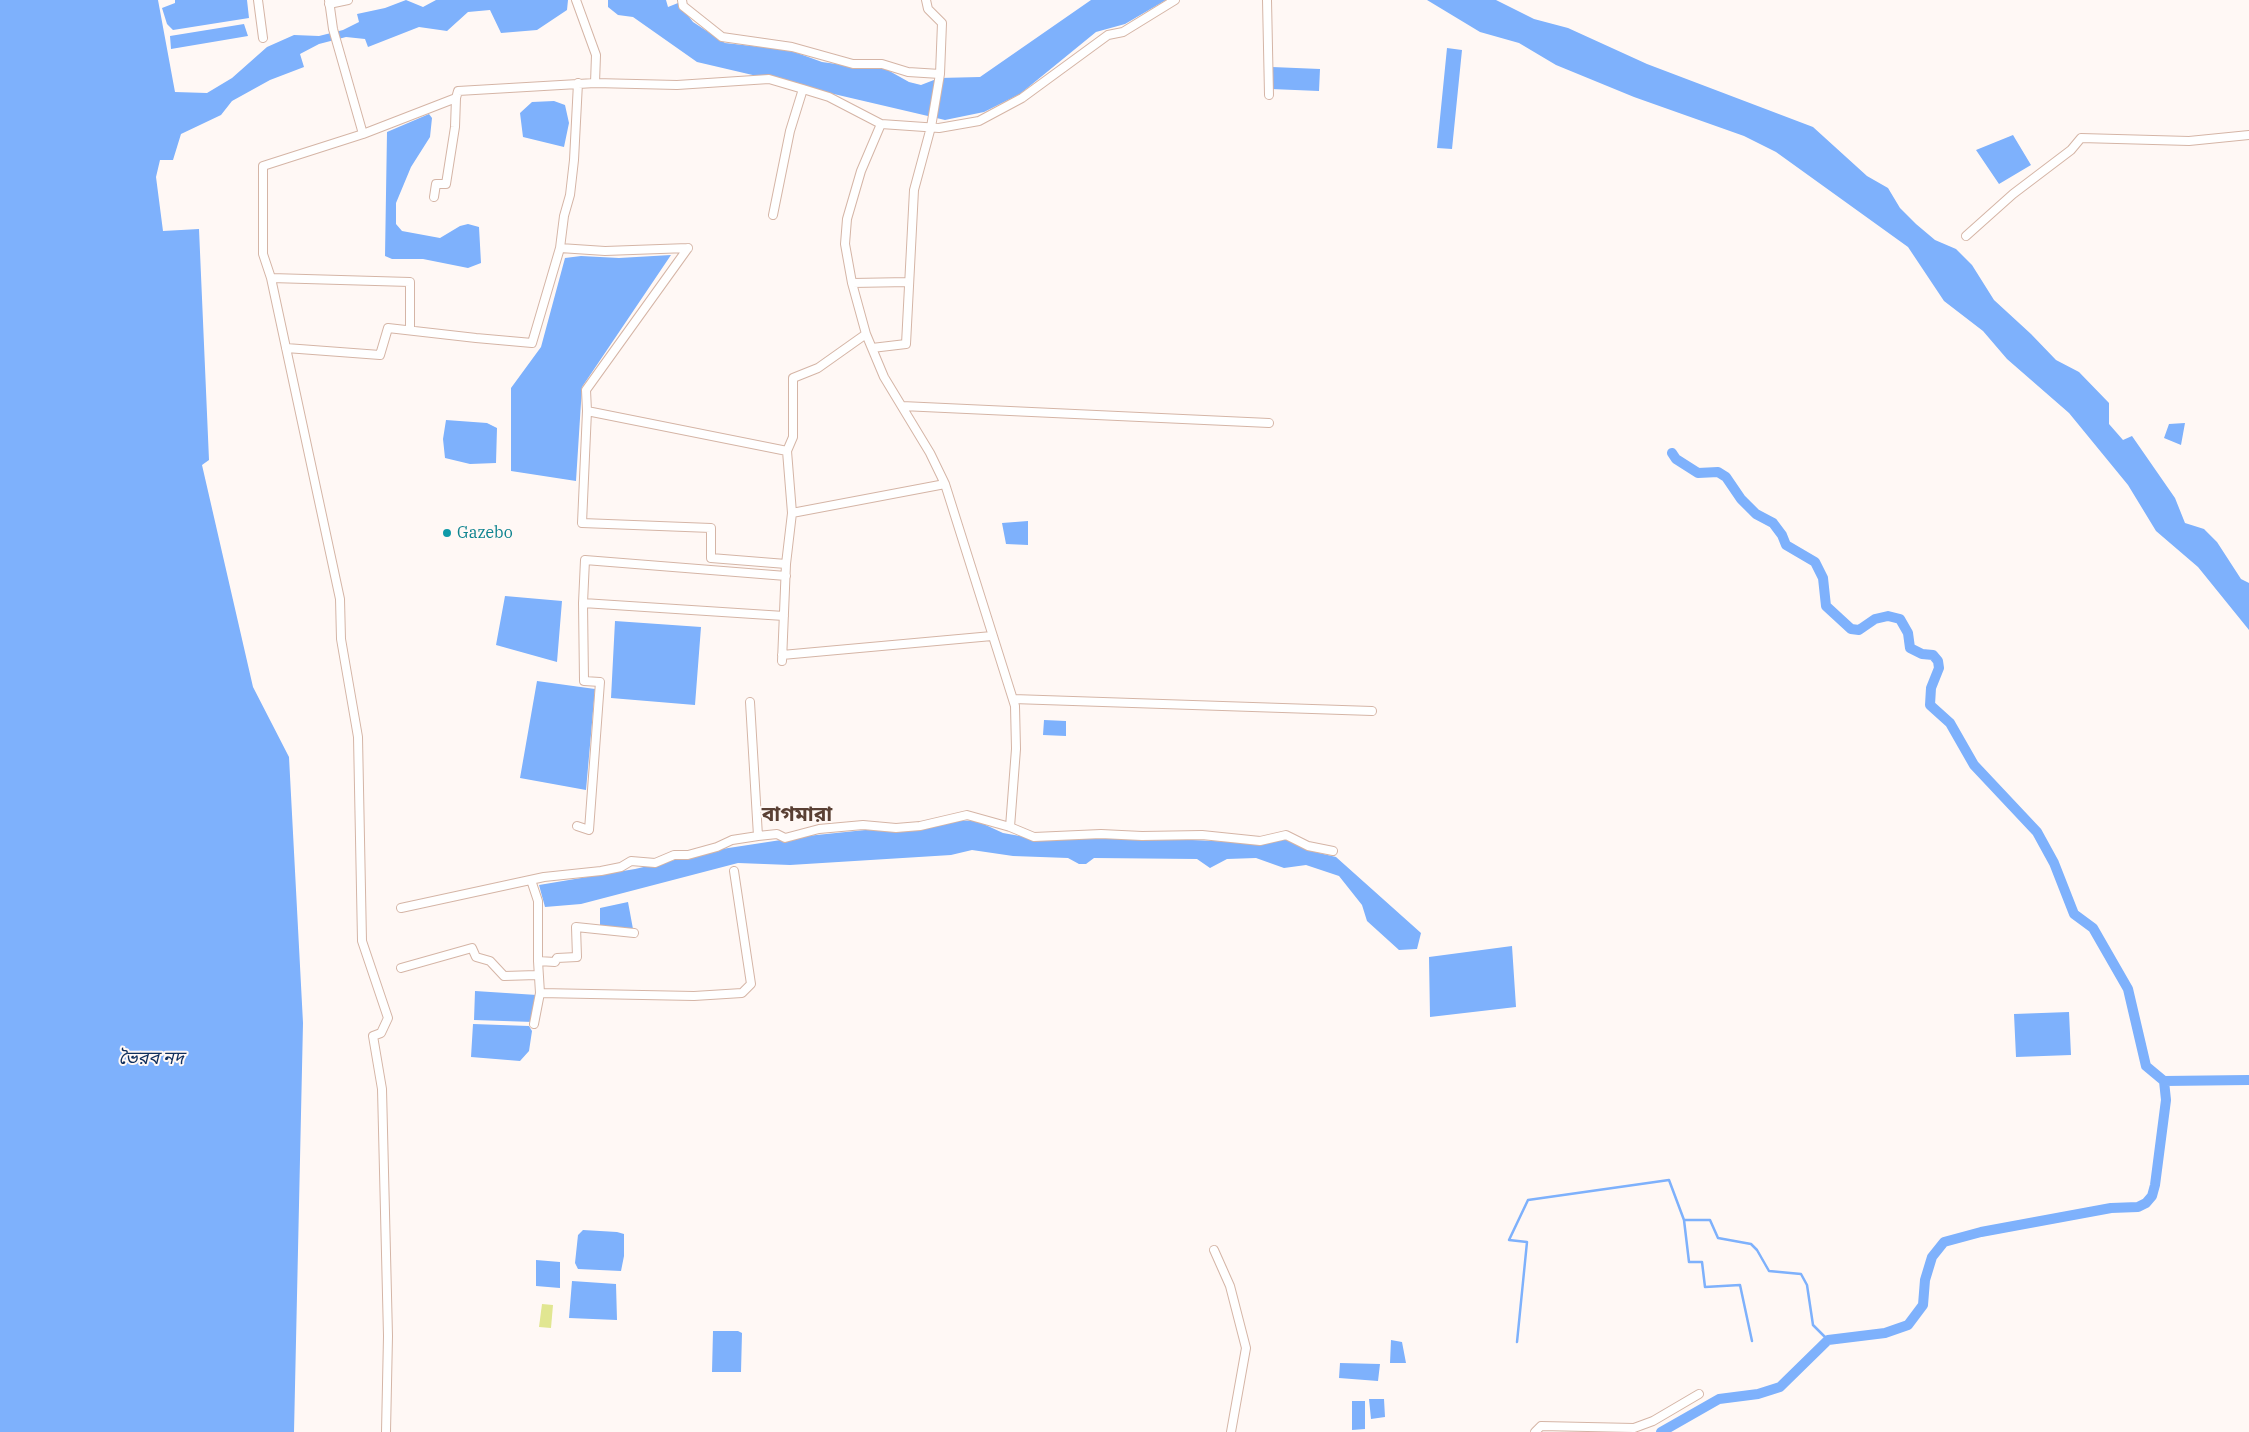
<!DOCTYPE html>
<html>
<head>
<meta charset="utf-8">
<style>
  body { margin:0 }
  canvas { display:block; background:#fff8f5 }
</style>
</head>
<body>
<canvas width="2249" height="1432"></canvas>
<script>
const ctx = document.querySelector('canvas').getContext('2d');
ctx.lineJoin = 'round';
function fill(path, color) { ctx.fillStyle = color; ctx.fill(path, 'evenodd'); }
const poly = rows => new Path2D(rows.map(r => 'M' + r).join(''));
function strokePath(path, color, width, dash) { ctx.strokeStyle = color; ctx.lineWidth = width; ctx.lineCap = dash ? 'butt' : 'round'; ctx.setLineDash(dash || []); ctx.stroke(path); }
function write(font, color, halo, rows, align = 'center') {
  ctx.font = font + ' "IBM Plex Serif","Noto Sans Bengali",serif'; ctx.lineWidth = 4; ctx.setLineDash([]); ctx.textBaseline = 'middle'; ctx.strokeStyle = halo; ctx.fillStyle = color; for (const [text, x, y, turn = 0] of rows) {
    ctx.save(); ctx.translate(x, y); ctx.rotate((+turn || 0) * Math.PI / 180); ctx.textAlign = isNaN(turn) ? turn : align; if (halo) ctx.strokeText(text, 0, 0); ctx.fillText(text, 0, 0); ctx.restore();
  }
}
fill(poly([
  [542,1304,553,1305,551,1328,539,1327]
]), '#e1e691');
fill(poly([
  [0,0,158,0,175,92,207,93,232,78,267,47,294,35,319,36,343,30,359,22,357,14,385,8,406,0,423,7,436,0,568,0,567,10,537,30,501,33,490,10,468,12,447,31,419,27,368,47,365,39,346,37,319,44,300,54,304,67,270,80,232,101,221,115,181,134,173,160,160,160,156,177,163,231,199,229,209,460,202,465,253,687,289,757,303,1023,294,1432,0,1432],
  [175,0,247,0,249,18,173,30,167,24,162,8,175,3],
  [608,0,666,0,668,7,678,3,693,22,725,43,789,50,822,62,872,69,884,68,909,82,921,85,939,78,980,77,1091,0,1166,0,1125,24,1096,32,1020,94,984,112,945,120,697,62,633,17,618,15,608,7],
  [1427,0,1496,0,1534,19,1568,28,1647,64,1813,127,1867,176,1888,188,1900,208,1916,224,1935,240,1956,249,1972,265,1994,300,2031,334,2056,360,2079,372,2109,403,2109,424,2123,440,2132,436,2175,498,2185,523,2204,529,2217,542,2241,579,2249,583,2249,630,2198,567,2156,531,2128,485,2069,413,2007,359,1983,331,1944,301,1908,247,1776,152,1744,136,1634,97,1556,65,1519,43,1480,32],
  [244,24,248,36,171,49,170,36],
  [1447,48,1462,50,1452,149,1437,148],
  [1272,67,1320,69,1319,91,1271,89],
  [554,101,565,105,569,123,564,147,523,137,520,113,532,102],
  [429,114,432,118,430,137,411,167,396,203,396,224,402,231,440,238,460,226,468,224,479,227,481,263,468,268,423,259,392,259,385,256,387,132],
  [2013,135,2031,165,1999,184,1976,150],
  [671,255,582,387,576,481,511,471,511,388,541,347,565,258,581,256,619,258],
  [446,420,487,423,497,428,496,463,470,464,445,458,443,439],
  [2185,423,2181,445,2164,438,2169,424],
  [1028,521,1028,545,1006,544,1002,523],
  [505,596,562,601,557,662,496,645],
  [615,621,701,627,695,705,611,698],
  [537,681,595,689,586,790,520,778],
  [1044,720,1066,721,1066,736,1043,735],
  [952,820,977,821,1003,833,1042,840,1130,837,1256,843,1286,839,1311,851,1336,857,1421,933,1417,949,1399,950,1367,921,1362,905,1339,876,1306,865,1284,868,1256,858,1227,859,1210,868,1197,859,1094,858,1086,864,1079,864,1068,858,1013,856,972,850,951,855,790,865,738,863,581,904,545,907,539,885,635,869,722,849,807,836,865,830,918,831],
  [628,902,633,929,600,925,600,908],
  [1512,946,1516,1007,1430,1017,1429,957],
  [475,991,537,995,533,1022,474,1020],
  [2069,1012,2071,1055,2016,1057,2014,1014],
  [473,1024,529,1026,532,1031,529,1051,520,1061,471,1057],
  [583,1230,617,1232,624,1234,624,1256,621,1271,578,1269,575,1263,578,1235],
  [536,1260,560,1262,560,1288,536,1286],
  [572,1281,616,1284,617,1320,569,1318],
  [713,1331,738,1331,742,1333,741,1372,712,1372],
  [1391,1340,1402,1342,1406,1363,1390,1363],
  [1340,1363,1380,1364,1378,1381,1339,1378],
  [1369,1399,1384,1399,1385,1417,1371,1419],
  [1352,1401,1365,1401,1365,1429,1352,1430]
]), '#7eb1fc');
strokePath(poly([
  [1752,1341,1740,1285,1705,1287,1702,1262,1689,1262,1684,1220,1710,1220,1718,1238,1751,1244,1757,1250,1769,1271,1801,1274,1807,1285,1813,1325,1828,1340],
  [1517,1342,1527,1242,1509,1240,1528,1200,1669,1180,1684,1220]
]), '#7eb1fc', 2.5);
strokePath(poly([
  [1672,453,1676,459,1698,473,1718,472,1726,477,1741,499,1756,514,1773,523,1782,535,1786,545,1815,562,1823,578,1826,606,1851,629,1859,630,1875,619,1888,616,1900,619,1908,633,1910,648,1922,654,1933,655,1938,661,1939,668,1931,688,1930,705,1950,723,1974,765,2037,832,2054,863,2074,914,2093,928,2128,989,2146,1066,2164,1081,2249,1080],
  [1661,1432,1719,1399,1758,1394,1780,1387,1828,1340,1885,1333,1908,1325,1923,1305,1925,1280,1932,1257,1944,1242,1981,1232,2111,1208,2138,1207,2146,1203,2152,1196,2155,1185,2166,1100,2164,1081]
]), '#7eb1fc', 10);
const minor = poly([
  [258,0,263,38],
  [329,0,333,29,363,134,263,166,263,254,271,278,340,599,341,639,358,737,362,941,388,1018,381,1033,373,1036,382,1089,388,1336,386,1432],
  [682,0,683,6,722,37,792,47,853,64,882,64,908,72,940,74],
  [1267,0,1269,95],
  [329,4,348,0],
  [595,83,677,85,769,79,803,89,790,131,773,215],
  [803,89,829,97,881,124,939,128,979,121,1022,98,1108,35,1123,32,1175,0],
  [363,134,456,98,458,91,595,83,596,55,576,0],
  [434,197,436,184,446,184,455,127,456,98],
  [1966,236,2013,194,2071,150,2081,138,2189,141,2249,135],
  [560,248,605,251,688,248],
  [271,278,410,282,410,330],
  [852,283,909,282],
  [866,334,852,283,845,244,847,219,861,171,881,124],
  [286,348,380,355,388,328,476,338,532,343,560,248,564,216,570,195,574,160,578,83],
  [872,348,906,344,914,190,931,127,940,74,942,23,928,9,926,0],
  [902,406,1269,423],
  [587,411,586,390,688,248],
  [792,513,945,484,1015,706,1016,749,1010,827],
  [786,564,711,558,711,528,582,523,587,411,787,451],
  [784,616,583,603,585,560,786,576],
  [782,655,992,636],
  [782,661,786,564,792,513,787,451,793,437,793,378,818,368,866,334,884,377,930,453,945,484],
  [1013,699,1372,711],
  [750,702,758,836],
  [577,826,589,830,600,682,584,681,583,603],
  [531,880,538,901,538,961,555,962,557,958,577,957,576,927,634,933],
  [401,908,544,877,601,871,621,867,631,861,655,863,674,855,688,855,717,847,732,840,758,836,777,834,785,838,819,829,863,825,896,828,920,826,967,815,1010,827,1034,837,1101,834,1142,836,1202,835,1260,841,1286,835,1308,846,1333,851],
  [401,968,472,948,476,957,490,961,504,976,537,975],
  [540,993,694,996,742,993,751,984,734,871],
  [534,1024,540,993,538,961],
  [1214,1250,1230,1286,1246,1348,1231,1432],
  [1535,1432,1541,1426,1634,1428,1653,1421,1699,1394]
]);
strokePath(minor, '#d5b5a6', 10);
strokePath(minor, '#fff', 8);
for (const [x, y, r, color] of [
  [447,533,5,"#0f9aa8"]
]) { const dot = new Path2D(); dot.arc(x, y, r, 0, 2 * Math.PI); ctx.fillStyle = color; ctx.fill(dot); strokePath(dot, '#fff8f5', 2); }
write('16px', '#0d838f', '#fff8f5', [
  ["Gazebo",457,533]
], 'left');
write('italic 18px', '#0f2f5d', '#fff8f5', [
  ["ভৈরব নদ",151,1059]
]);
write('bold 21px', '#5a4034', '#fff8f5', [
  ["বাগমারা",797,815]
]);
</script>
</body>
</html>
